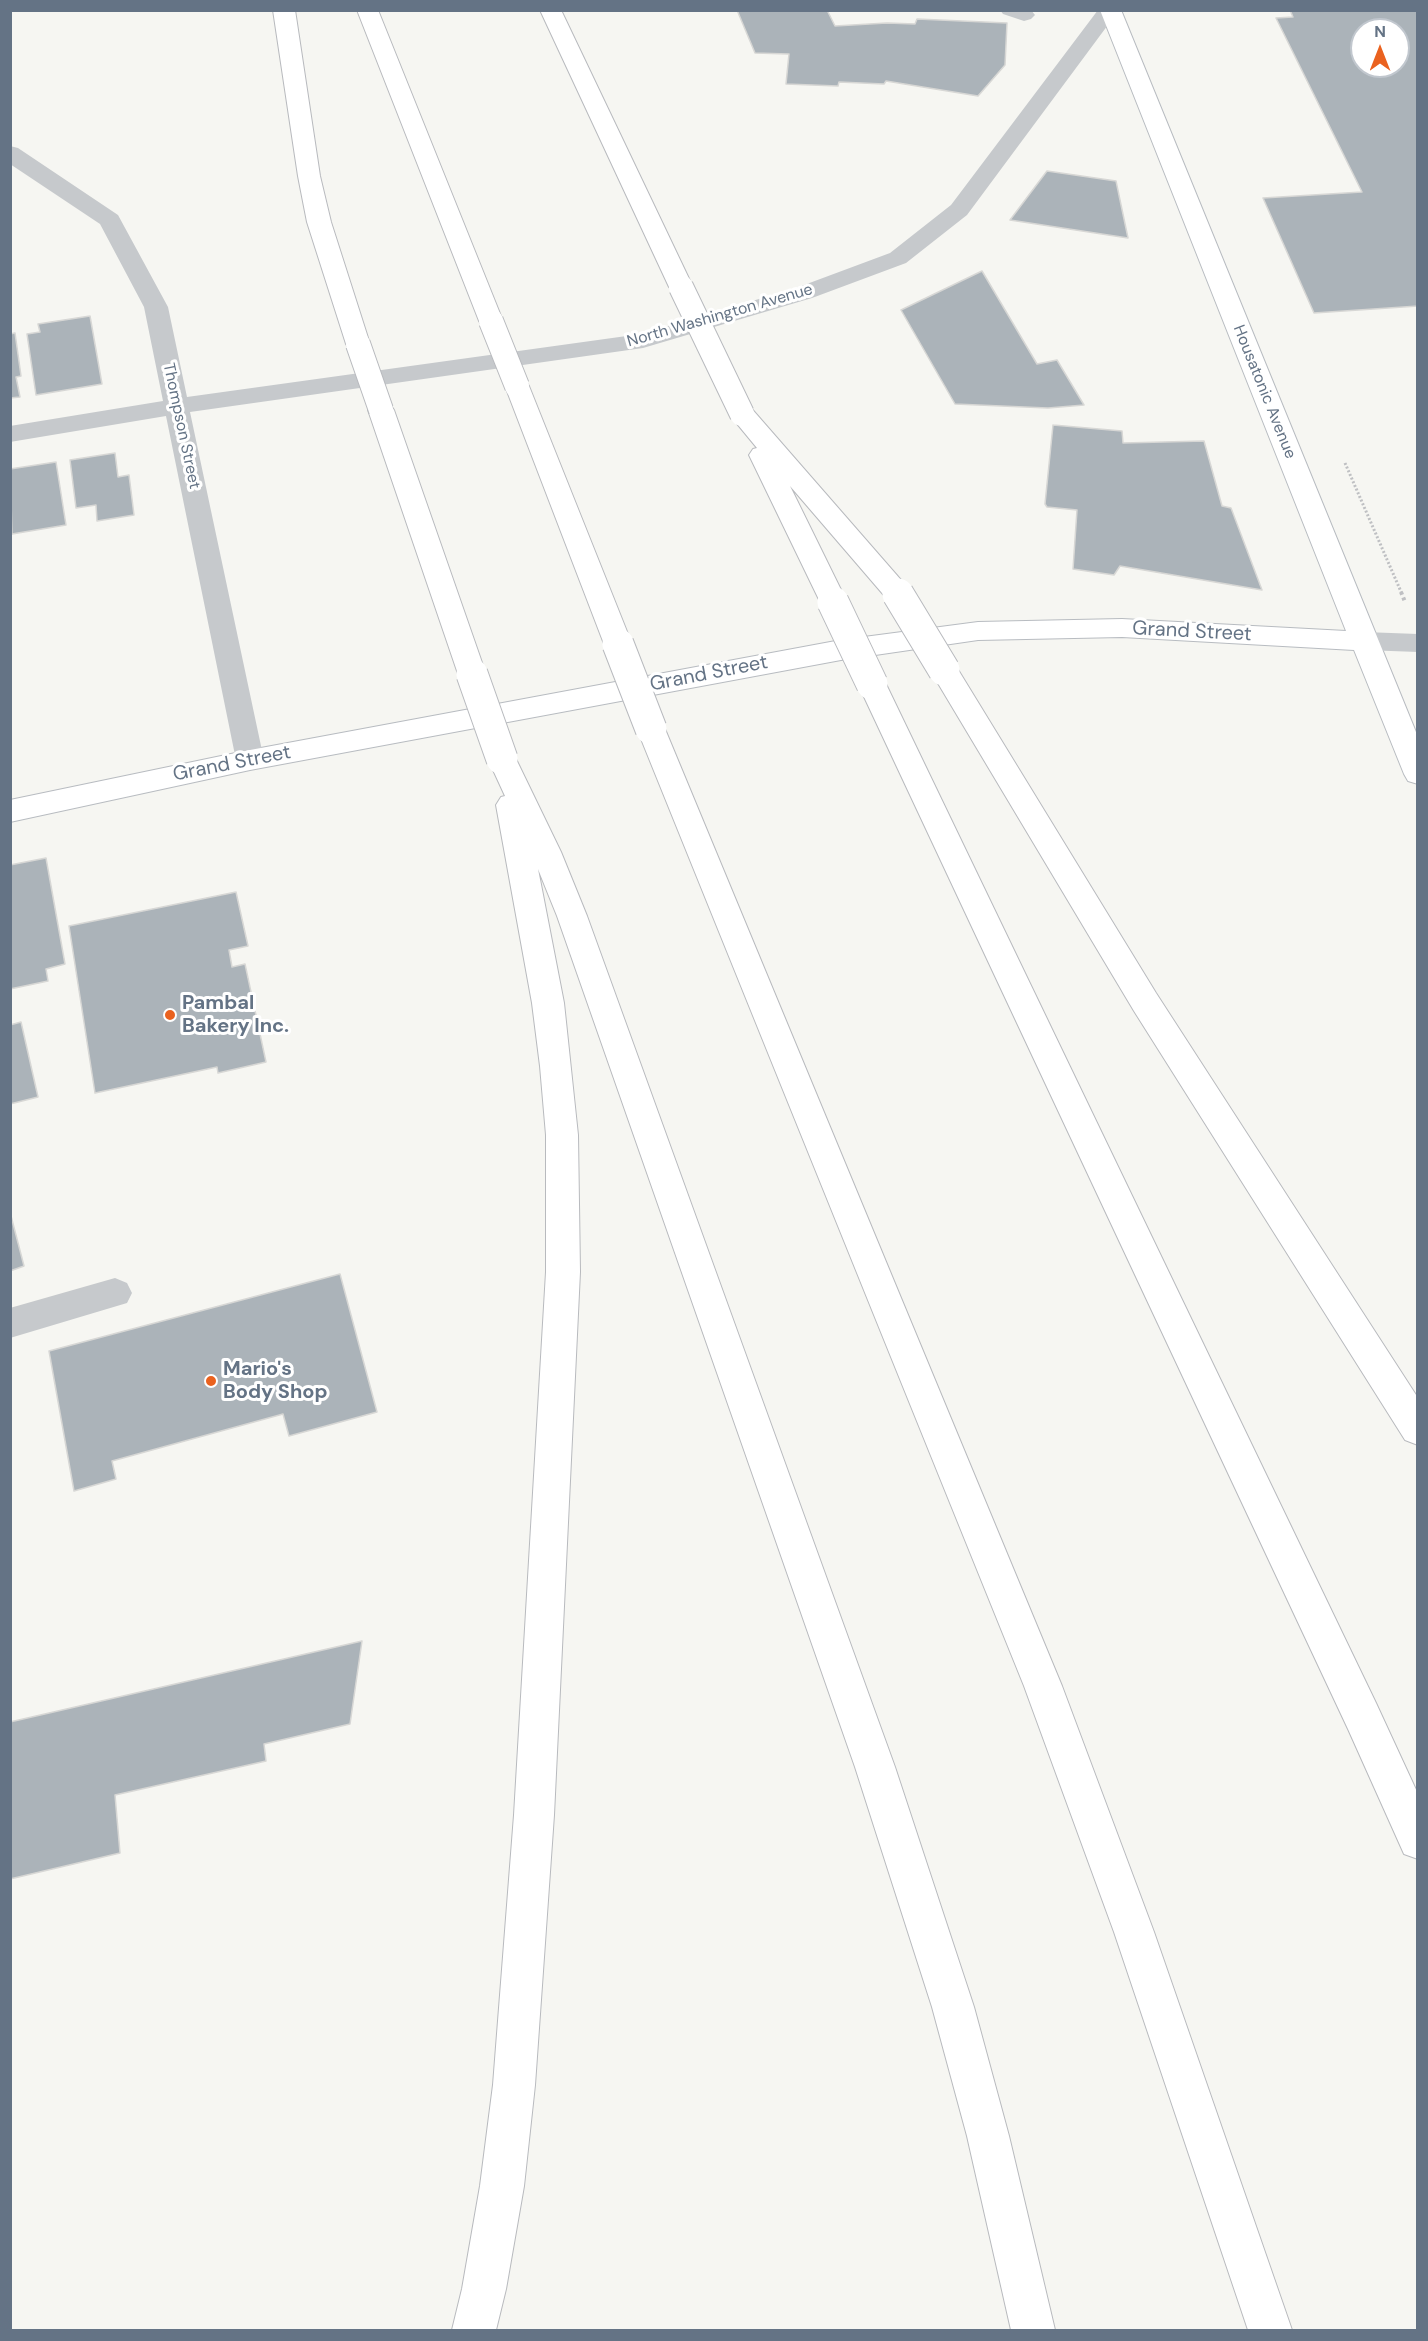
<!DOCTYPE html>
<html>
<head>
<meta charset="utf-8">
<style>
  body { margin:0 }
  #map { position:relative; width:1428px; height:2341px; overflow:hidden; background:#f6f6f2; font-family:"DM Sans",sans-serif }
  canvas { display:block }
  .frame { position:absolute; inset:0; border:12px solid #647385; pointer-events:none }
  .north { position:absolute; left:1350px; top:18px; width:60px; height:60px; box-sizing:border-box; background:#fff; border:2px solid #c1c7ce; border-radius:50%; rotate:0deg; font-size:16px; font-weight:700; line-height:24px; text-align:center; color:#647385 }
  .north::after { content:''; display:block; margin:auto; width:21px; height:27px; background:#ea621f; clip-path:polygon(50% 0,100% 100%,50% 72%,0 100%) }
</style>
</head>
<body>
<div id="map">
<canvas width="1428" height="2341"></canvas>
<div class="frame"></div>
<div class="north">N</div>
</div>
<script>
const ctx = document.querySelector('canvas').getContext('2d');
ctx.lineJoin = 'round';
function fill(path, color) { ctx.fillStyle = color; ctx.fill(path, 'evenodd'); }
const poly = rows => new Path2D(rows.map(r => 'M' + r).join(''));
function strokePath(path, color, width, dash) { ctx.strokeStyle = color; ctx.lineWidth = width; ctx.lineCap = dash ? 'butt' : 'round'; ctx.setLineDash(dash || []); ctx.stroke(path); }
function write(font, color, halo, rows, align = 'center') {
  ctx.font = font + ' "DM Sans",sans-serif'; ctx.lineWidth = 6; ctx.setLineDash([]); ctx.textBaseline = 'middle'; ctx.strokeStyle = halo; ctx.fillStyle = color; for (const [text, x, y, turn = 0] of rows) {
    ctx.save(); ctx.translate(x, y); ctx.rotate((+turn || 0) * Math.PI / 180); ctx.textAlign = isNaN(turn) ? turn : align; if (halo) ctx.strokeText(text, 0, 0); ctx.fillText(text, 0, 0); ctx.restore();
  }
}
const building = poly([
  [737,10,827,10,835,26,887,23,915,24,917,19,1007,23,1005,65,978,96,886,81,884,84,839,82,838,86,786,84,789,54,755,53,737,10],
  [1290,10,1418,10,1418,306,1314,313,1263,198,1362,192,1276,18,1293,17,1290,10],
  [1362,30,1398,30,1398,66,1362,66,1362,30],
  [1047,171,1116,181,1128,238,1010,220,1047,171],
  [982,271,1037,364,1057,360,1084,405,1048,408,955,404,901,310,982,271],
  [90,316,102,384,36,395,27,334,40,332,38,324,90,316],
  [15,333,21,376,16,377,20,397,10,398,10,334,15,333],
  [1053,425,1122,431,1123,443,1204,441,1222,506,1231,508,1262,590,1120,566,1114,575,1073,569,1077,510,1047,507,1045,504,1053,425],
  [115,453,118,477,129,475,134,515,97,521,96,505,76,508,70,460,115,453],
  [56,462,66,525,12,534,10,469,56,462],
  [46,858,65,964,46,969,48,981,10,989,10,865,46,858],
  [236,892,248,946,229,950,232,967,245,964,266,1062,218,1073,217,1067,95,1093,69,926,236,892],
  [21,1022,38,1097,10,1104,10,1025,21,1022],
  [10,1212,24,1266,10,1271,10,1212],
  [340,1274,377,1412,289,1436,283,1414,112,1461,116,1479,74,1491,49,1351,340,1274],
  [362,1641,350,1724,264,1744,266,1761,115,1795,120,1853,10,1879,10,1722,362,1641]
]);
fill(building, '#abb3b9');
strokePath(building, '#d7d7d5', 1.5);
const secondary = poly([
  [1100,10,1121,10,1418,737,1418,784,1408,781,1404,774,1354,650,1122,637,978,640,841,660,250,770,10,822,10,800,250,750,841,640,978,622,1122,619,1346,631,1100,10]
]);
const highway = poly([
  [273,10,295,10,320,176,331,222,370,344,367,349,358,351,349,349,346,344,307,222,298,176,273,10],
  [357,10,378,10,503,321,500,326,491,328,482,326,479,321,357,10],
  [540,10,561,10,693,287,689,292,681,294,673,292,669,287,540,10],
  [517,378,526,381,529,386,632,644,628,651,618,653,608,651,604,644,505,386,508,381,517,378],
  [381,402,390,404,394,410,486,674,482,681,472,684,462,681,458,674,368,410,372,404,381,402],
  [742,406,751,408,908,588,912,594,908,600,898,603,888,600,790,486,847,602,843,608,833,611,823,608,749,455,753,449,757,448,729,414,733,408,742,406],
  [944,660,954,663,1156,993,1418,1398,1418,1445,1405,1440,1134,1011,930,670,934,663,944,660],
  [872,674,882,677,886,684,1376,1703,1418,1794,1418,1859,1404,1854,1348,1729,858,684,862,677,872,674],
  [651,719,661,722,665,729,1062,1686,1154,1932,1292,2330,1248,2330,1114,1932,1024,1686,637,729,641,722,651,719],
  [502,749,512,752,516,759,561,852,587,916,895,1767,974,2007,1009,2136,1055,2330,1011,2330,967,2136,932,2007,855,1767,557,916,538,869,564,1003,578,1135,580,1272,554,1815,535,2085,524,2186,506,2289,496,2330,452,2330,462,2289,480,2186,493,2085,514,1815,546,1272,546,1135,540,1066,532,1003,496,805,501,797,505,796,488,759,492,752,502,749]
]);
strokePath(secondary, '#b8bcc1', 2);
strokePath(highway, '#b8babe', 2);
strokePath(poly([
  [1345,463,1402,594]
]), '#bfc0c3', 3, [2, 2]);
strokePath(poly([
  [1401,592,1405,602]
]), '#bfc0c3', 4, [3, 3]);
fill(poly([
  [1000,10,1031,10,1035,15,1031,19,1024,21,1003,14,1000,10]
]), '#c6c9cc');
fill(poly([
  [1098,10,1119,10,967,215,906,263,812,298,643,348,190,412,264,760,260,767,250,770,240,767,236,760,166,416,10,442,10,426,163,401,144,307,100,224,10,164,10,146,18,148,118,215,168,307,187,397,641,334,796,288,890,253,951,205,1098,10],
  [1364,632,1418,634,1418,652,1364,650,1354,648,1350,641,1354,634,1364,632],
  [115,1278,127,1283,132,1293,127,1303,10,1338,10,1308,115,1278]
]), '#c6c9cc');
fill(secondary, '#fff');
fill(highway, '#fff');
const highwayBridgeFar1 = poly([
  [681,287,742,414],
  [491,321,517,386],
  [358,344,381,410]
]);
const highwayBridge = poly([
  [898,594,944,670],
  [833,602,872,684],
  [618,644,651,729],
  [472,674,502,759]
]);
strokePath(highwayBridgeFar1, '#b8babe', 26, []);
strokePath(highwayBridge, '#b8babe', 33, []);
strokePath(highwayBridgeFar1, '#fff', 24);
strokePath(highwayBridge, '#fff', 31);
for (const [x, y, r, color] of [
  [170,1015,6,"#ea621f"],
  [211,1381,6,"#ea621f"]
]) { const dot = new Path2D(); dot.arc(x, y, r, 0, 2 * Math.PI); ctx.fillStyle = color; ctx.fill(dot); strokePath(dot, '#fff', 2); }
write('16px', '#647385', '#fff', [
  ["North Washington Avenue",720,316,-16],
  ["Housatonic Avenue",1264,392,68],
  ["Thompson Street",181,426,78]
]);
write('20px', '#647385', '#fff', [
  ["Grand Street",1192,632,3],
  ["Grand Street",709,674,-11],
  ["Grand Street",232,764,-11]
]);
write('bold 20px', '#647385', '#fff', [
  ["Pambal",182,1004],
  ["Bakery Inc.",182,1027],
  ["Mario's",223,1370],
  ["Body Shop",223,1393]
], 'left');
</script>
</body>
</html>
